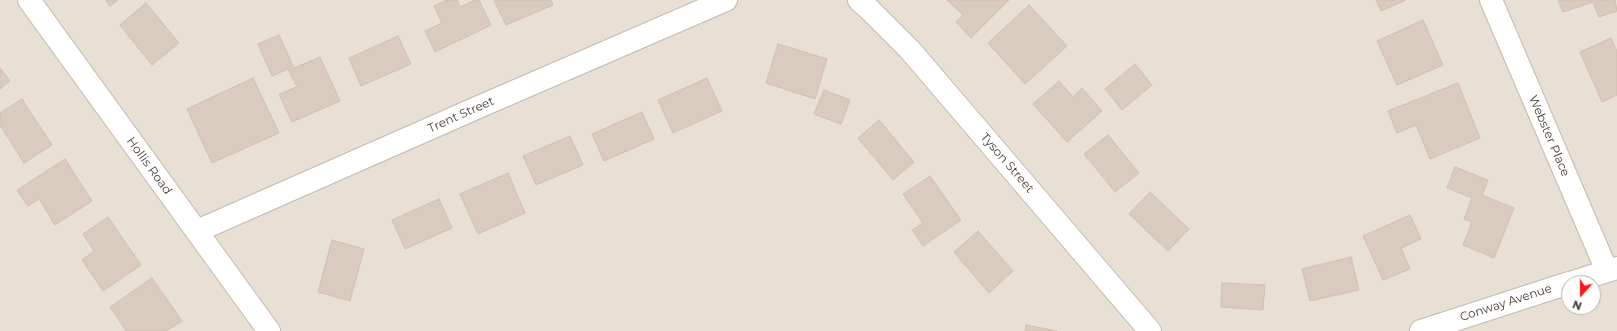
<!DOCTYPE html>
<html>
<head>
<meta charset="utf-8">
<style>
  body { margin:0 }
  #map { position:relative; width:1617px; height:331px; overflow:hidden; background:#f5efe7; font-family:Montserrat,sans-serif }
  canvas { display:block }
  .north { position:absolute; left:1561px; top:275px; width:40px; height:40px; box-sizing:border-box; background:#fff; border:1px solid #b6b2ae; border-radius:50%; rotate:201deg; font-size:11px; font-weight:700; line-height:16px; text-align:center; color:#483e35 }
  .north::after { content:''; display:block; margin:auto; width:14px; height:18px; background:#ff1514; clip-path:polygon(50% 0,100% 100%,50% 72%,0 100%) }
</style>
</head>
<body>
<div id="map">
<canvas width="1617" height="331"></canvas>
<div class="north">N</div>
</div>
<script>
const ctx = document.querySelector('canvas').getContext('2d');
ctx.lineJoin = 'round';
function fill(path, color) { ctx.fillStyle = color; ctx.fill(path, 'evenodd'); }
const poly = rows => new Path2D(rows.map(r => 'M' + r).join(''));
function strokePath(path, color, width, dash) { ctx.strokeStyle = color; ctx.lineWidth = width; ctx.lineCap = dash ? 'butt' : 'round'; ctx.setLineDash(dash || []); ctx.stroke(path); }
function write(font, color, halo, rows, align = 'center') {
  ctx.font = font + ' Montserrat,sans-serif'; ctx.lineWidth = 4; ctx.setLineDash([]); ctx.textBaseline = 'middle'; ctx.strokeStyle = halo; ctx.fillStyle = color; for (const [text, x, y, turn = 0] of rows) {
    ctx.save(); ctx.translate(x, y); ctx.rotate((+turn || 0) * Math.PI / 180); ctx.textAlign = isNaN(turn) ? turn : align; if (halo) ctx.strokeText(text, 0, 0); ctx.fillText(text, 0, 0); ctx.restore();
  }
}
fill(poly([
  [0,0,1617,0,1617,331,0,331],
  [1569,283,1593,283,1593,307,1569,307]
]), '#e9e0d5');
const building = poly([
  [106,0,118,0,110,6,106,0],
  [447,0,457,0,460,7,475,0,479,0,491,25,435,52,425,31,442,23,434,6,447,0],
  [494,0,551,0,553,5,506,25,494,0],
  [947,0,1009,0,971,38,956,22,963,15,947,0],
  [1376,0,1406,0,1381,11,1376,0],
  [1558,0,1615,0,1617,11,1599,17,1593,2,1563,12,1558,0],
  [146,3,179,43,152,65,120,25,146,3],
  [1029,5,1067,46,1025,84,988,43,1029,5],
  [1423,20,1443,65,1397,85,1377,41,1423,20],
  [279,35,294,68,320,57,340,101,292,122,279,94,297,87,288,69,272,76,258,44,279,35],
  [398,36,411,64,361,86,349,58,398,36],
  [1611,38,1617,51,1617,95,1602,102,1580,52,1611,38],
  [778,44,827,59,815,99,766,83,778,44],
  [1135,64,1152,85,1122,110,1105,89,1135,64],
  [0,68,10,81,0,89,0,68],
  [253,78,279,133,212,163,187,109,253,78],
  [707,78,722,111,673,133,658,100,707,78],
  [1059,81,1073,97,1082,88,1102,111,1067,142,1033,104,1059,81],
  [1458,83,1480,138,1430,159,1416,125,1397,133,1388,111,1458,83],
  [824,90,850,100,841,124,814,114,824,90],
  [22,99,52,145,24,163,0,125,0,113,22,99],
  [642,112,654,139,604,161,592,134,642,112],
  [879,120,914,162,893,180,858,138,879,120],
  [1108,135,1139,173,1115,192,1084,154,1108,135],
  [570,136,583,165,536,185,523,156,570,136],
  [65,159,92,201,55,225,39,199,28,206,17,190,65,159],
  [1455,167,1488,180,1482,195,1514,208,1494,258,1463,245,1472,222,1464,219,1472,198,1447,188,1455,167],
  [508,173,525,213,478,234,460,194,508,173],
  [930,176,961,220,923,246,912,230,923,223,903,194,930,176],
  [1150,192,1189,229,1168,251,1129,214,1150,192],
  [439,199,452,228,405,249,392,220,439,199],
  [1410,215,1421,239,1401,248,1410,269,1383,280,1363,236,1410,215],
  [108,217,141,265,103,291,82,260,94,251,83,234,108,217],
  [978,231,1013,271,989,293,954,252,978,231],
  [332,240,364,249,350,301,318,292,332,240],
  [1351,257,1359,290,1310,301,1302,269,1351,257],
  [152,278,182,321,166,331,126,331,110,307,152,278],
  [1222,283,1265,285,1263,310,1221,307,1222,283],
  [1026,325,1057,331,1025,331,1026,325]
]);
fill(building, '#dacbbf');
strokePath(building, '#d2bfae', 1);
const minor = poly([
  [29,0,269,331],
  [859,0,869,9,910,50,1150,331],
  [1491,0,1607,271],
  [197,231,481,106,726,0],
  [1570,283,1617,268],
  [1421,331,1569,283]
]);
strokePath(minor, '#c4b8ac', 24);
strokePath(minor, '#fff', 22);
write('12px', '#483e35', '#fff', [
  ["Trent Street",461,115,-24],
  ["Webster Place",1549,136,67],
  ["Tyson Street",1007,163,49],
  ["Hollis Road",149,166,54],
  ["Conway Avenue",1506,303,-18]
]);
</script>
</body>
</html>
